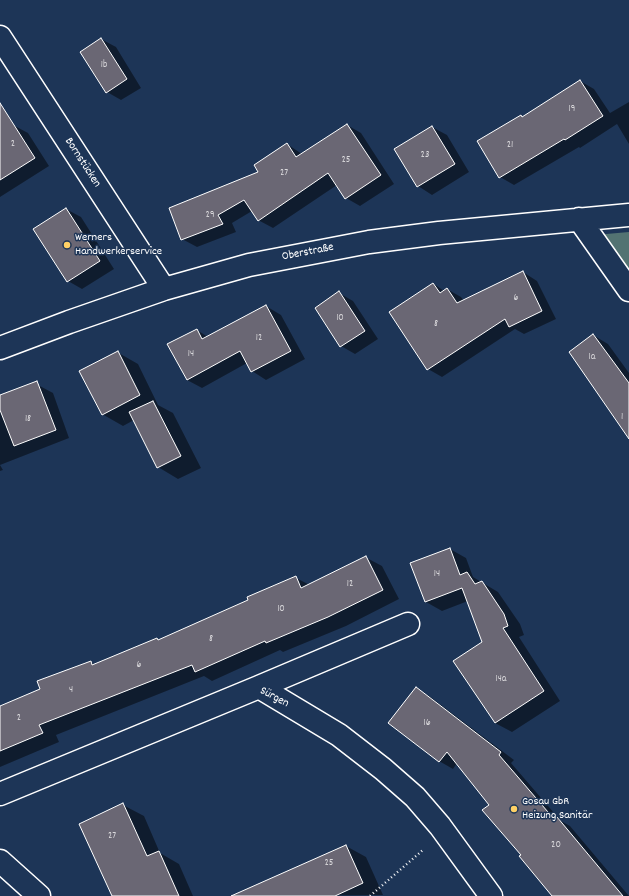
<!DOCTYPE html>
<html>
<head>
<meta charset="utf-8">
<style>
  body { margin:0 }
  canvas { display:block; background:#1d3557 }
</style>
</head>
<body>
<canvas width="629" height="896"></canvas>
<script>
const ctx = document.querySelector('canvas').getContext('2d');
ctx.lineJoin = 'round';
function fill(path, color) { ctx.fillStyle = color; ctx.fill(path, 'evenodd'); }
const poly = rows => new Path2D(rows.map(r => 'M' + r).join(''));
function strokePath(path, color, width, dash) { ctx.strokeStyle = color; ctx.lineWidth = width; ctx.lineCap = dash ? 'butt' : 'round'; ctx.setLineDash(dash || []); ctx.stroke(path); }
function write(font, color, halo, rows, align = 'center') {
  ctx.font = font + ' Dekko,sans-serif'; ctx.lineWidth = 3; ctx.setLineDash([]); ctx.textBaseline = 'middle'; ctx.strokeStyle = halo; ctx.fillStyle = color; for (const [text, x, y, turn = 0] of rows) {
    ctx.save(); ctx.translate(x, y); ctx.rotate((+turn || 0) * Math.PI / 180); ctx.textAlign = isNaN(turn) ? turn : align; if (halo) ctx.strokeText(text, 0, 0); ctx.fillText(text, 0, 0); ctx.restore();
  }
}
fill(poly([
  [629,232,629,283,595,235]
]), '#537372');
fill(poly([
  [101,39,116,47,141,88,121,100,107,92],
  [580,81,594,89,610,113,629,102,629,144,617,124,580,148,579,147,514,185,500,177,521,116,524,118],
  [13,125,28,133,49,166,0,197,0,134],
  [347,125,361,133,394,184,360,206,346,198,337,185,273,228,258,220,252,211,232,223,236,232,197,247,182,239,260,173,287,144,302,154],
  [432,127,447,135,469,172,432,195,418,186],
  [66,209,81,217,114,269,82,289,68,281],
  [523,272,537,281,556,319,524,334,515,329,442,377,428,369,434,284,444,291,447,289,461,297,464,301],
  [339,293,353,301,378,339,355,354,341,346],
  [266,306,281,315,305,359,266,380,252,371,247,363,202,388,187,380,197,330,208,337],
  [593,335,608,344,629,373,629,438],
  [117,352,138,364,158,405,173,413,201,468,178,479,158,467,134,420,123,426,102,414],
  [38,385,53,393,69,438,0,465,3,470,0,471,0,396],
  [450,549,466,558,473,577,498,592,520,624,524,635,519,637,560,701,512,732,495,723,484,642,468,601,442,611,426,602,411,563],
  [365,557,382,566,399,599,346,626,283,652,280,650,212,681,204,676,56,735,59,742,0,767,0,707,41,690,90,662,96,665,157,639,159,640,296,578,310,585],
  [416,688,429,696,514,760,511,763,561,821,570,826,629,896,554,896,522,855,490,805,457,763,453,769,439,761],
  [123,805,144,816,160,853,179,864,193,896,113,896],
  [346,846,366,857,383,895,234,896]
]), '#0007');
const building = poly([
  [101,38,127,79,106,93,80,52,101,38],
  [580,80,603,116,565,140,564,139,499,178,477,141,521,115,522,117,580,80],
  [0,103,35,158,0,180,0,103],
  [347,124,381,175,345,199,328,173,258,221,244,200,218,215,223,224,181,240,169,208,258,172,254,165,287,143,296,157,347,124],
  [432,126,455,164,417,187,394,149,432,126],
  [66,208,100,261,67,282,33,229,66,208],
  [523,271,542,311,509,327,505,319,427,370,389,312,433,283,440,293,447,288,457,303,523,271],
  [339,291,365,331,340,347,315,308,339,291],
  [266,305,291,351,251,372,240,351,187,380,167,344,197,329,202,339,266,305],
  [593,334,629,383,629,439,569,352,593,334],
  [118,351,140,395,102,415,79,371,118,351],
  [37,381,56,430,14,446,0,410,0,395,37,381],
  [153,401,181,456,157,468,129,412,153,401],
  [450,548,460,575,467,572,475,584,482,581,504,614,508,626,503,628,544,691,495,723,453,661,482,642,462,588,425,602,410,563,450,548],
  [366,556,383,590,328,617,266,643,265,641,195,672,192,665,39,725,43,733,0,751,0,706,40,689,37,681,91,661,92,665,157,638,158,640,248,600,247,597,296,576,301,588,366,556],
  [416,687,501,752,499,755,554,819,557,817,623,896,552,896,519,856,521,855,482,810,489,805,447,752,439,762,388,723,416,687],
  [123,803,147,856,159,851,179,896,112,896,79,824,123,803],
  [346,845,363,883,335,896,231,896,346,845]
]);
fill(building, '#6a6774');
strokePath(building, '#fff', 1);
const minor = poly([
  [0,37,164,289],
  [579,219,629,290],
  [0,348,69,322,164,289,249,265,369,242,439,233,629,215],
  [259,687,408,624],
  [0,794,259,687,339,735,383,769,415,797,440,826,491,896],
  [0,861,39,896]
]);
strokePath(minor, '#fff', 25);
strokePath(poly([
  [370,896,424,849]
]), '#fff', 2.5, [1, 3]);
strokePath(minor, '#1d3557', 22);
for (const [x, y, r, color] of [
  [67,245,4,"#ffd166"],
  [514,809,4,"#ffd166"]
]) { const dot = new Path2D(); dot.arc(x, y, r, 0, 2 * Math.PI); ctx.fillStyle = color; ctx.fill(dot); strokePath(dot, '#1d3557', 1.5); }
write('10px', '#dad9dc', null, [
  ["1b",104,66],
  ["19",572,110],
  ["2",13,145],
  ["21",510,146],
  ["23",425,156],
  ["25",346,161],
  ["27",284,174],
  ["29",210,216],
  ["6",516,299],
  ["10",340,319],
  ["8",436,325],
  ["12",259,339],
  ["14",191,355],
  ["1a",592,358],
  ["1",622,418],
  ["18",28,420],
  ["14",437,575],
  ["12",350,585],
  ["10",281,610],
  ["8",211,640],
  ["6",139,666],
  ["14a",501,680],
  ["4",71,691],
  ["2",19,719],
  ["16",427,724],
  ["27",112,837],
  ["20",556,846],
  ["25",329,864]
]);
write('12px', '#fff', '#1d3557', [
  ["Bornstücken",82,163,57],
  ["Oberstraße",308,253,-11],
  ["Sürgen",274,698,28]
]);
write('12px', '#fff', '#1d3557', [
  ["Werners",75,238],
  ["Handwerkerservice",75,252],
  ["Gosau GbR",522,802],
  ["Heizung Sanitär",522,816]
], 'left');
</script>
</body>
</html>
